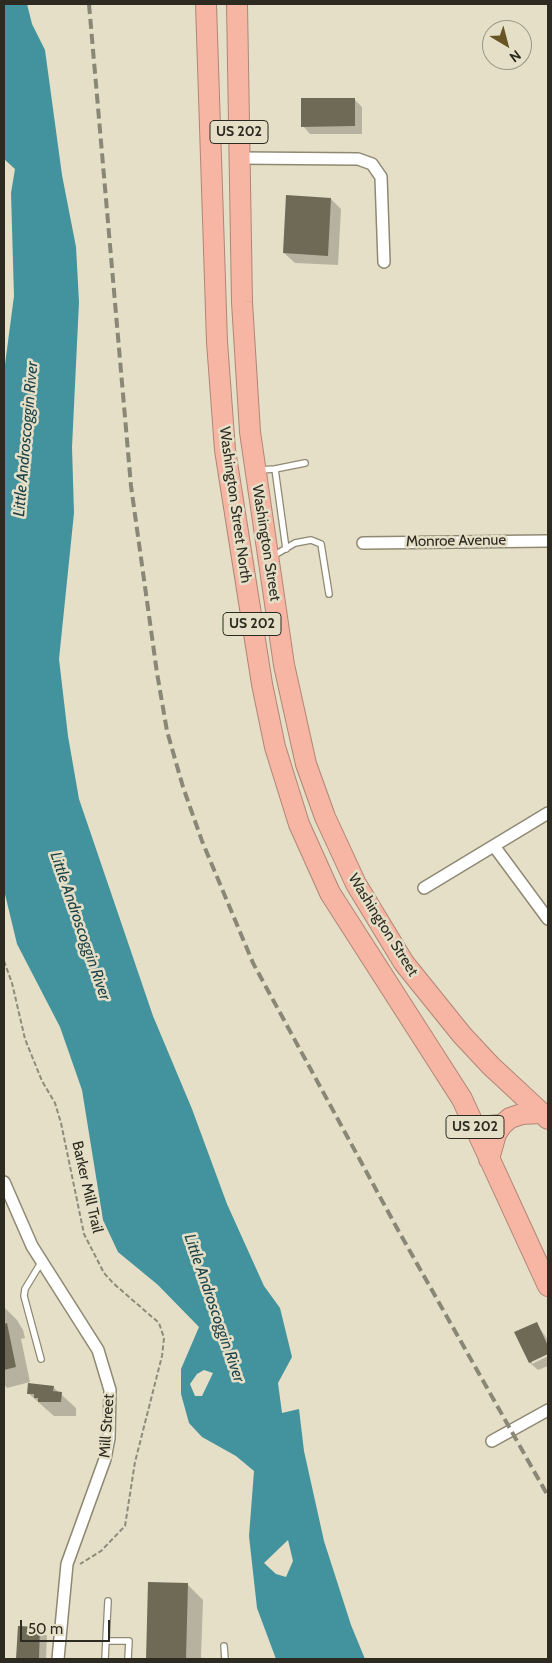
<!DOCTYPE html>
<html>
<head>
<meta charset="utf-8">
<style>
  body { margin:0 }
  #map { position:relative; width:552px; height:1663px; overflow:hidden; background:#e5dfc7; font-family:Cabin,sans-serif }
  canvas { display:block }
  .frame { position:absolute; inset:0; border:5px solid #2c2a21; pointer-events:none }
  .north { position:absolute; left:482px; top:20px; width:50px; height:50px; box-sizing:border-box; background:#e5dfc7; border:1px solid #9b9785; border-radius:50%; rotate:143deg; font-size:14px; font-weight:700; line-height:20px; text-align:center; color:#2c2a21 }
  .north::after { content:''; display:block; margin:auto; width:18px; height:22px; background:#675624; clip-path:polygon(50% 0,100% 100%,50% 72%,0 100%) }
  .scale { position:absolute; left:20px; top:1620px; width:90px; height:22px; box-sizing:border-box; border:2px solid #2c2a21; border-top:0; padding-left:6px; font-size:15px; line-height:18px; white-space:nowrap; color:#2c2a21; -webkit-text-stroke:4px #e5dfc7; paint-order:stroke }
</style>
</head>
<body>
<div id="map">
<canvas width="552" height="1663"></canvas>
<div class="frame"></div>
<div class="north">N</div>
<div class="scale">50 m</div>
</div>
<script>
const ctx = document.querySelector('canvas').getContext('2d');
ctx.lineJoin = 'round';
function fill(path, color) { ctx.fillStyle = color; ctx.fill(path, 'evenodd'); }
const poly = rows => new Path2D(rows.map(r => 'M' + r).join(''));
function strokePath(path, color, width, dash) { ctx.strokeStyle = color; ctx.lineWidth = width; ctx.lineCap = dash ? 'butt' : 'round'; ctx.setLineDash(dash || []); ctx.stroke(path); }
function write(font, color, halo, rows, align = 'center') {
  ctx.font = font + ' Cabin,sans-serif'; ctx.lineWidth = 5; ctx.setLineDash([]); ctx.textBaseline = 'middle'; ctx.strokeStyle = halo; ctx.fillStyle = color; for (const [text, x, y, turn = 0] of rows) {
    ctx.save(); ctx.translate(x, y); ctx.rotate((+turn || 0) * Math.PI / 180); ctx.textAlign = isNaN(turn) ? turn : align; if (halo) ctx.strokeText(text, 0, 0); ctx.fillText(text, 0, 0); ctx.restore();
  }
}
fill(poly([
  [4,4,27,4,32,24,45,50,62,175,76,247,79,302,72,447,74,513,59,659,68,736,79,799,153,1016,192,1109,227,1204,264,1286,280,1308,292,1357,278,1383,282,1413,299,1409,304,1451,324,1541,351,1625,365,1659,276,1659,257,1608,249,1536,254,1471,236,1456,202,1437,189,1423,181,1394,181,1369,199,1327,158,1285,118,1252,103,1220,82,1090,60,1027,17,944,4,890,4,372,14,296,11,193,15,169,4,159],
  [204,1370,213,1373,202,1396,195,1396,190,1384,197,1374],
  [288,1540,293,1561,286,1577,276,1574,264,1563]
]), '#42939d');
fill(poly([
  [354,99,362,107,362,134,310,134,303,126],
  [331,199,341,209,338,265,295,263,284,253],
  [4,1307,17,1320,23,1330,25,1338,21,1339,30,1382,7,1388,4,1384],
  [536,1323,548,1340,548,1353,532,1361,532,1364,548,1356,548,1366,538,1370,530,1363,516,1333],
  [53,1387,76,1408,76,1416,54,1416,28,1393],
  [149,1584,188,1585,203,1600,201,1657,203,1659,147,1659],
  [19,1628,40,1629,47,1636,46,1659,17,1659]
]), '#0003');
fill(poly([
  [301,98,355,98,355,126,301,127],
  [286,195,331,198,328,256,283,253],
  [537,1322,548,1346,548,1354,529,1363,514,1332],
  [7,1323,16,1367,4,1370,4,1324],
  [28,1383,54,1386,53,1391,62,1392,61,1402,38,1402,38,1398,34,1398,34,1394,27,1394],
  [148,1582,188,1583,186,1659,146,1659],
  [18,1626,40,1627,39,1659,16,1659]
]), '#6f6a55');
const lane = poly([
  [275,469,305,463],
  [260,470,275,469,286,549],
  [273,556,295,543,311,540,321,544,329,594],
  [475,1120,501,1118],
  [41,1359,24,1296,25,1289,42,1261],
  [106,1641,129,1641,128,1659],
  [224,1646,225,1659],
  [105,1659,108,1601]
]);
const street = poly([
  [240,158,358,159,372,164,381,177,384,262],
  [363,543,548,541],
  [494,846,548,919],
  [424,888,548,813],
  [4,1182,32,1246,98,1350,110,1390,109,1438,105,1459,67,1564,58,1659],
  [492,1441,548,1410]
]);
const highway = poly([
  [206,4,217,342,225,450,262,684,275,747,299,824,330,893,462,1099,548,1286],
  [237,4,242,302,250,432,284,665,306,764,325,817,356,884,404,963,462,1035,491,1066,548,1119],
  [489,1159,496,1134,502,1125,510,1118,522,1114,541,1113]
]);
strokePath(lane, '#8f8973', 8);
strokePath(street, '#8f8973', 14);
strokePath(highway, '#b08576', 22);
strokePath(poly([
  [4,961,12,983,25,1039,42,1081,55,1103,61,1123,84,1234,104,1273,113,1283,159,1323,164,1338,162,1356,135,1462,125,1526,101,1551,80,1564]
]), '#8f8b7a', 2, [5, 2.5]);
strokePath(lane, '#fff', 5.5);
strokePath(street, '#fff', 11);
strokePath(highway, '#f7b6a4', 20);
strokePath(poly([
  [89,4,131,486,157,673,167,731,183,787,202,841,253,963,398,1230,548,1496]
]), '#8b8776', 4, [10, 5]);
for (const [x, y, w] of [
  [239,132,58],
  [252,624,58],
  [475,1127,58]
]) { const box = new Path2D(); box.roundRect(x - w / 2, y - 11.5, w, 23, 4); ctx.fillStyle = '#e5dfc7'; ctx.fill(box); strokePath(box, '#2c2a21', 1); }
write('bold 14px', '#2c2a21', null, [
  ["US 202",239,132],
  ["US 202",252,624],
  ["US 202",475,1127]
]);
write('15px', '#2c2a21', '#e5dfc7', [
  ["Washington Street North",235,505,82],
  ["Monroe Avenue",456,541,-1],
  ["Washington Street",266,543,81],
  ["Washington Street",383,925,58],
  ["Barker Mill Trail",87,1187,77],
  ["Mill Street",107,1426,-86]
]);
write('italic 16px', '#1d4348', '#e5dfc7', [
  ["Little Androscoggin River",26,439,-85],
  ["Little Androscoggin River",80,926,71],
  ["Little Androscoggin River",214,1308,71]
]);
</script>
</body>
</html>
